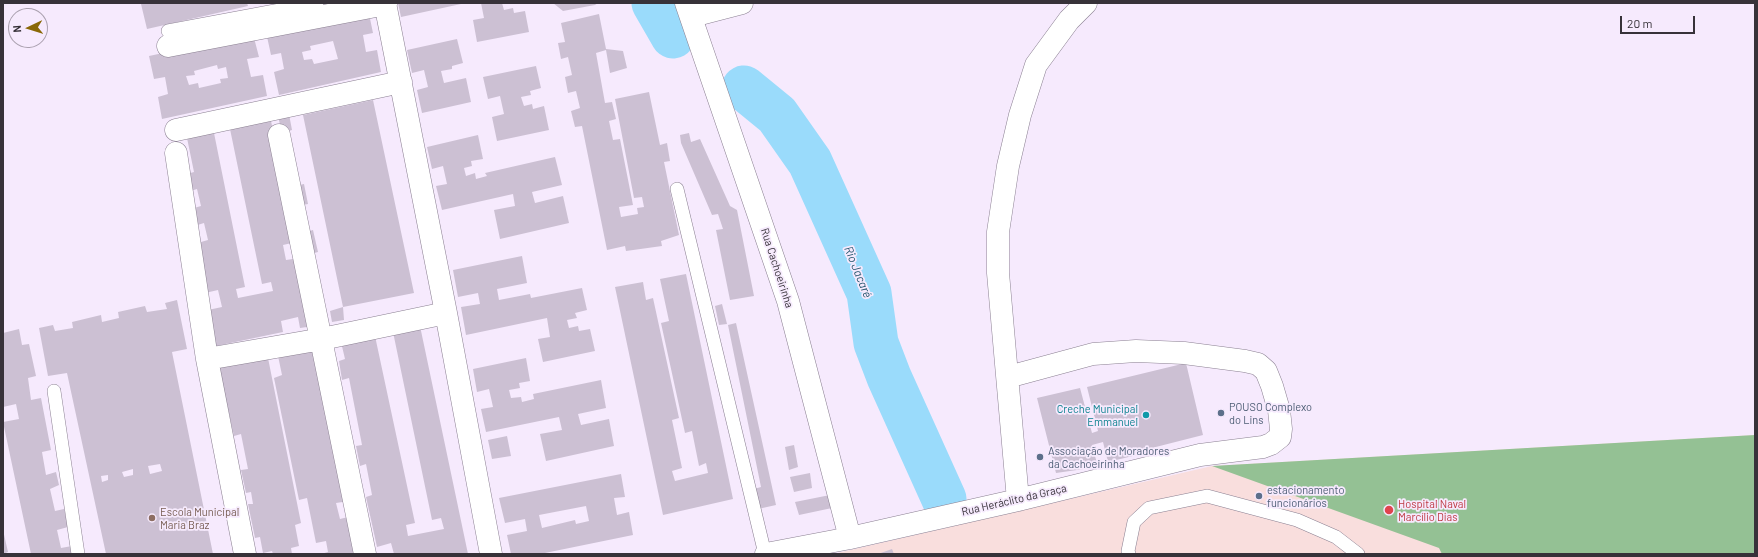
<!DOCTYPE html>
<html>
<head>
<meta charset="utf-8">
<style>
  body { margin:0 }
  #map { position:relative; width:1758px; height:557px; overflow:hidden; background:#f6eafd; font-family:Barlow,sans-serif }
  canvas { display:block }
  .frame { position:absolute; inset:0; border:4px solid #373239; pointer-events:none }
  .north { position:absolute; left:8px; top:8px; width:40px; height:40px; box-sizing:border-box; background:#f6eafd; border:1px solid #aaa0af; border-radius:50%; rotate:266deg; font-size:11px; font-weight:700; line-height:16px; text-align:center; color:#373239 }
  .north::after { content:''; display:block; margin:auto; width:14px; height:18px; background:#8a6807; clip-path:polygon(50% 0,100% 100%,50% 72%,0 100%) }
  .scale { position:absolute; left:1620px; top:16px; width:75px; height:18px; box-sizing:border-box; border:2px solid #373239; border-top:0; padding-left:5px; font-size:12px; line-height:14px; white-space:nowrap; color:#373239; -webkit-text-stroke:3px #f6eafd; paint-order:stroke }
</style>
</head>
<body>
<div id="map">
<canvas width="1758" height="557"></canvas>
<div class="frame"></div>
<div class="north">N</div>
<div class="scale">20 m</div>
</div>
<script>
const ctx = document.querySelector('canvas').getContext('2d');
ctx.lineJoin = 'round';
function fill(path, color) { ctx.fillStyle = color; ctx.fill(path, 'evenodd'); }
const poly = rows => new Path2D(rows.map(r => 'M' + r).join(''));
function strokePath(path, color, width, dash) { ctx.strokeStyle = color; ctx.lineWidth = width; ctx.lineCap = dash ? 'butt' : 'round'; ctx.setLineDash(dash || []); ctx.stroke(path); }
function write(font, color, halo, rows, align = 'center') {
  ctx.font = font + ' Barlow,sans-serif'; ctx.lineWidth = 3.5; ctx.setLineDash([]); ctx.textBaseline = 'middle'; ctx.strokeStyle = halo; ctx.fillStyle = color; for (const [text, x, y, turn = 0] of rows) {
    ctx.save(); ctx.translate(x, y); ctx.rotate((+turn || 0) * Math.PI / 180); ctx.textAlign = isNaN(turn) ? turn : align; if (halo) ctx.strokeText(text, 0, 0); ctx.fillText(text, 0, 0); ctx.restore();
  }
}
fill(poly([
  [1755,435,1755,554,833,554,1212,466]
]), '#f9dedd');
fill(poly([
  [1755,435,1755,554,1442,554,1439,548,1212,466]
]), '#94c194');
strokePath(poly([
  [654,3,673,36],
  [744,88,777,115,810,162,869,293,876,343,889,377,944,499]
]), '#9adbfb', 45);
fill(poly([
  [144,3,247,3,248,6,147,29,141,4],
  [398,3,461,3,461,4,401,17],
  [481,3,502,3,504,10,513,8,514,13,525,11,529,32,477,42,473,20,484,18],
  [553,3,598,3,595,5,563,11],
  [368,9,373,33,363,35,366,52,377,50,381,72,279,95,274,72,284,69,281,53,271,55,266,32],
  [333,41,338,59,314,64,312,59,304,60,302,52,311,50,310,46],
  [599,14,606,49,623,51,627,68,610,73,606,50,596,53,605,103,612,102,616,119,609,121,613,140,620,139,633,205,619,207,621,217,638,214,637,208,644,207,642,197,634,198,615,99,649,92,660,145,667,143,670,161,664,162,679,235,661,241,662,246,626,251,625,246,607,250,582,126,575,127,571,111,580,108,576,91,568,93,565,77,572,75,568,57,561,59,558,43,565,42,561,23],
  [253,34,259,57,247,59,251,77,263,75,267,96,162,119,158,97,168,94,165,77,154,79,149,56],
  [217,65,218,69,226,67,228,78,220,79,221,83,199,88,198,83,189,85,186,76,195,75,194,71],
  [457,39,463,63,452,66,452,69,441,71,444,83,466,78,471,102,422,113,417,90,428,87,424,70,412,73,407,50],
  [536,66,541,88,530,91,531,95,521,97,524,106,532,104,533,109,544,106,549,130,497,141,492,117,504,114,500,96,488,99,483,77],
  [373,100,414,293,343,307,303,115],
  [288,109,292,130,282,133,277,112],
  [271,121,296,242,283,245,286,260,300,258,314,326,300,328,298,317,281,321,283,332,216,346,208,310,222,307,218,290,205,293,194,244,208,240,204,223,191,227,187,210,201,206,197,189,184,193,180,176,194,172,187,138,214,133,245,287,236,289,238,298,273,291,271,282,262,284,230,129],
  [689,133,691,142,700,139,730,206,737,210,754,296,730,300,716,230,723,229,718,214,712,215,681,143,680,135],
  [478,135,483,159,471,161,472,166,464,168,466,176,475,173,476,179,487,176,485,173,555,157,562,185,532,192,535,203,563,196,569,223,500,239,494,210,515,206,513,194,442,210,436,186,447,184,443,166,432,169,427,147],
  [304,184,308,204,298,206,294,186],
  [313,230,318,252,307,255,303,233],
  [522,256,527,283,497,289,499,300,530,294,531,298,582,288,587,310,575,313,577,318,567,320,569,328,578,326,579,331,590,329,595,351,543,362,538,339,550,337,547,318,466,335,461,307,480,304,478,293,458,297,453,270],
  [686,274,733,499,663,515,615,287,643,282,646,300,653,298,679,418,672,420,682,468,672,471,675,481,708,473,706,463,699,466,692,431,685,433,661,323,669,321,660,279],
  [177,300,187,349,172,352,213,554,106,554,67,373,48,376,39,328,53,325,55,331,73,328,72,322,101,315,102,322,119,318,118,312,145,306,147,312,167,309,165,303],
  [160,464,162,471,150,474,148,466],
  [133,469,133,475,124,477,122,472],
  [108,475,108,480,102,482,101,476],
  [722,304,727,324,719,325,715,306],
  [343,307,344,320,332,322,330,311],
  [736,323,776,505,758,509,754,489,761,487,728,325],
  [420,326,468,554,394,554,391,543,377,547,366,497,372,495,366,464,360,466,356,446,362,445,349,378,342,380,339,361,345,359,341,342,375,336,415,523,406,525,408,536,444,529,441,518,432,520,393,332],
  [19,329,22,345,29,344,36,376,28,378,31,400,41,398,51,450,42,452,46,475,56,472,59,485,50,489,55,511,64,509,67,521,68,527,57,530,61,548,72,546,74,554,31,554,3,422,19,419,16,404,3,407,3,333],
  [319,347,349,501,336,503,340,519,352,516,359,552,349,554,321,554,328,552,326,541,316,543,307,498,299,500,274,378,282,375,278,356],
  [268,358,301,523,295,525,299,546,291,548,292,554,273,554,272,551,263,553,260,537,255,538,248,504,253,504,251,492,246,493,241,470,248,469,241,434,234,436,219,368],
  [526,358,530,381,519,383,520,388,509,390,511,398,521,397,522,402,534,399,533,394,601,380,606,408,578,414,581,425,609,419,614,446,546,461,540,434,562,430,559,417,486,432,481,409,493,407,489,389,477,392,473,369],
  [1186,363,1203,435,1140,451,1141,454,1108,462,1103,442,1092,445,1098,467,1056,473,1037,398,1080,388,1092,433,1098,431,1087,387],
  [507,436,511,456,492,459,488,440],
  [794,445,798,467,789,470,785,447],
  [810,473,812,488,794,492,790,477],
  [621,474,625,497,614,498,617,515,629,512,633,535,540,554,511,554,507,535,527,531,525,519,505,523,499,498],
  [586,506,589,521,576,524,575,520,542,528,539,515],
  [830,495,832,508,799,515,795,502],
  [3,530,8,552,3,554],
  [892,549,894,554,878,554]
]), '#ccc0d3');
const service = poly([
  [168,31,317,3],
  [677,189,765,554],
  [54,391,78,554],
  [1129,554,1128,551,1134,522,1149,508,1207,496,1297,520,1336,537,1358,554]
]);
const minor = poly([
  [385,3,446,313,491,554],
  [686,3,788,301,850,538],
  [692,16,742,3],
  [168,46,386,4],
  [176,130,401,82],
  [279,135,365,554],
  [176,153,207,359,245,554],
  [207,359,322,339,446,313],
  [1018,500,998,273,998,232,1008,166,1020,115,1036,65,1069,20,1086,3],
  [766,554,850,538,1018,500,1200,455,1263,447,1271,444,1280,437,1281,429,1279,410,1272,386,1266,371,1258,364,1245,361,1184,353,1136,351,1093,354,1008,377]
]);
strokePath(service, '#8b8092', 14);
strokePath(minor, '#8b8092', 23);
strokePath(service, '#fff', 13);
strokePath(minor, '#fff', 22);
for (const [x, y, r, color] of [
  [1221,413,4,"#5c6f8a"],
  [1146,415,4,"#0f9aa8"],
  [1040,457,4,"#5c6f8a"],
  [1259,496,4,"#5c6f8a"],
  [1389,510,5,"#e0444e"],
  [152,518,4,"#8d6e63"]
]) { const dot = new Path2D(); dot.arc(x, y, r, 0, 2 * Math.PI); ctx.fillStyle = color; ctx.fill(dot); strokePath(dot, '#f6eafd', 1.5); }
write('11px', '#373239', '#f6eafd', [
  ["Rua Cachoeirinha",777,268,72],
  ["Rua Heráclito da Graça",1014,500,-13]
]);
write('11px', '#4e5e75', '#f6eafd', [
  ["POUSO Complexo",1229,407],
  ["do Lins",1229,420],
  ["Associação de Moradores",1048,451],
  ["da Cachoeirinha",1048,464],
  ["estacionamento",1267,490],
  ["funcionários",1267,503]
], 'left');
write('11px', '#0d838f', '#f6eafd', [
  ["Creche Municipal",1138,409],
  ["Emmanuel",1138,422]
], 'right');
write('11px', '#be3a42', '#f6eafd', [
  ["Hospital Naval",1398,504],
  ["Marcílio Dias",1398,517]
], 'left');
write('11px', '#785e54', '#f6eafd', [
  ["Escola Municipal",160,512],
  ["Maria Braz",160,525]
], 'left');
write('italic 12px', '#1f5269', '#f6eafd', [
  ["Rio Jacaré",858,272,68]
]);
</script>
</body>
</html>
